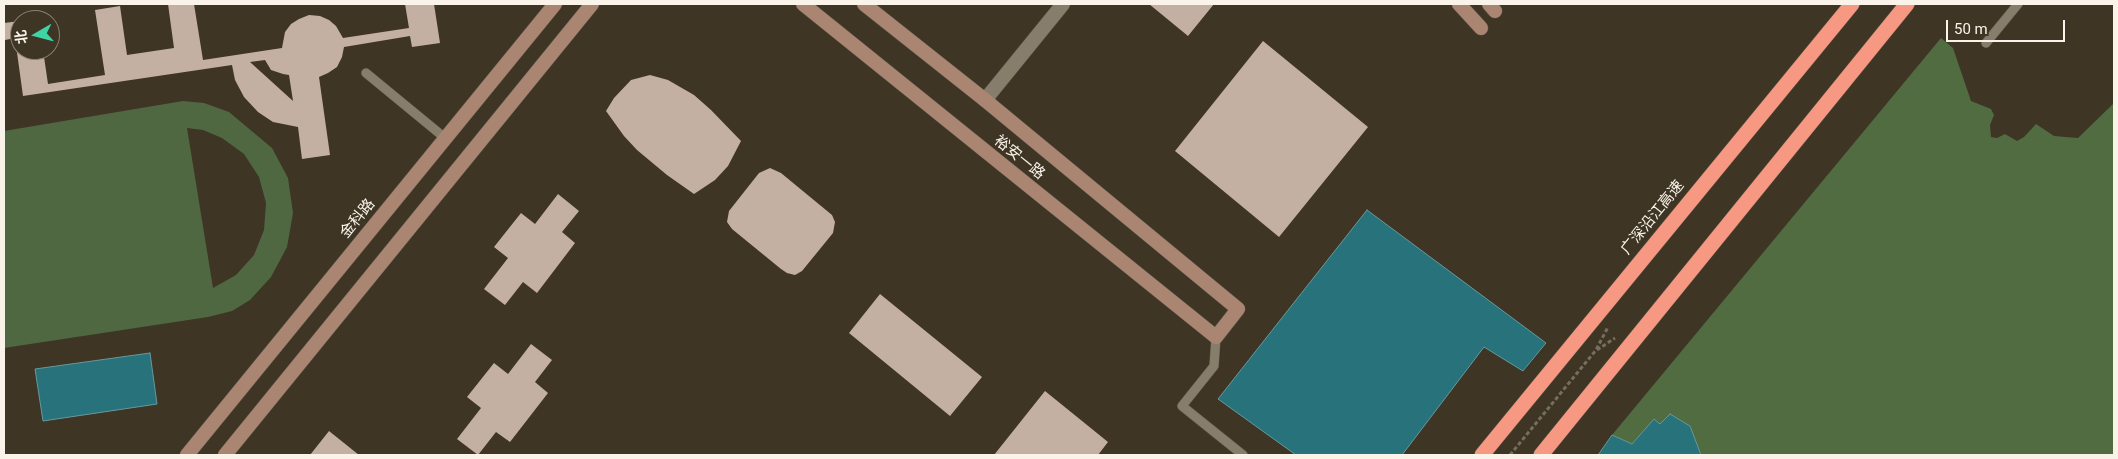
<!DOCTYPE html>
<html>
<head>
<meta charset="utf-8">
<style>
  body { margin:0 }
  #map { position:relative; width:2118px; height:459px; overflow:hidden; background:#3e3525; font-family:Roboto,"Noto Sans SC",sans-serif }
  canvas { display:block }
  .frame { position:absolute; inset:0; border:5px solid #f9f3e9; pointer-events:none }
  .north { position:absolute; left:10px; top:10px; width:50px; height:50px; box-sizing:border-box; background:#3e3525; border:1px solid #898173; border-radius:50%; rotate:262deg; font-size:14px; font-weight:700; line-height:20px; text-align:center; color:#f9f3e9 }
  .north::after { content:''; display:block; margin:auto; width:18px; height:22px; background:#3ed4a3; clip-path:polygon(50% 0,100% 100%,50% 72%,0 100%) }
  .scale { position:absolute; left:1946px; top:20px; width:119px; height:22px; box-sizing:border-box; border:2px solid #f9f3e9; border-top:0; padding-left:6px; font-size:15px; line-height:18px; white-space:nowrap; color:#f9f3e9; -webkit-text-stroke:4px #3e3525; paint-order:stroke }
</style>
</head>
<body>
<div id="map">
<canvas width="2118" height="459"></canvas>
<div class="frame"></div>
<div class="north">北</div>
<div class="scale">50 m</div>
</div>
<script>
const ctx = document.querySelector('canvas').getContext('2d');
ctx.lineJoin = 'round';
function fill(path, color) { ctx.fillStyle = color; ctx.fill(path, 'evenodd'); }
const poly = rows => new Path2D(rows.map(r => 'M' + r).join(''));
function strokePath(path, color, width, dash) { ctx.strokeStyle = color; ctx.lineWidth = width; ctx.lineCap = dash ? 'butt' : 'round'; ctx.setLineDash(dash || []); ctx.stroke(path); }
function write(font, color, halo, rows, align = 'center') {
  ctx.font = font + ' Roboto,"Noto Sans SC",sans-serif'; ctx.lineWidth = 5; ctx.setLineDash([]); ctx.textBaseline = 'middle'; ctx.strokeStyle = halo; ctx.fillStyle = color; for (const [text, x, y, turn = 0] of rows) {
    ctx.save(); ctx.translate(x, y); ctx.rotate((+turn || 0) * Math.PI / 180); ctx.textAlign = isNaN(turn) ? turn : align; if (halo) ctx.strokeText(text, 0, 0); ctx.fillText(text, 0, 0); ctx.restore();
  }
}
fill(poly([
  [183,101,204,103,229,112,272,148,288,178,293,213,287,247,271,277,250,300,232,311,208,317,4,348,4,131],
  [187,128,203,130,222,138,244,154,259,177,266,203,264,230,254,255,236,275,213,288]
]), '#4f6842');
fill(poly([
  [1941,38,1953,48,1971,101,1991,109,1994,115,1990,125,1991,137,1997,138,2005,134,2017,141,2024,137,2036,124,2054,136,2078,138,2114,103,2114,455,1701,455,1690,426,1660,424,1654,419,1632,444,1612,435]
]), '#516c41');
const water = poly([
  [1367,210,1546,343,1523,371,1484,347,1402,455,1296,455,1218,399,1367,210],
  [150,353,157,404,43,421,35,369,150,353],
  [1670,414,1690,426,1701,455,1598,455,1612,435,1632,444,1654,419,1660,424,1670,414]
]);
fill(water, '#28727b');
strokePath(water, '#67999c', 1);
fill(poly([
  [1548,342,1548,345,1525,373,1522,373]
]), '#3e3525');
fill(poly([
  [168,4,194,4,203,60,282,48,285,32,291,24,299,19,309,15,320,16,329,20,336,26,343,38,409,28,405,4,434,4,440,43,412,47,410,36,344,47,342,57,337,67,328,73,319,77,330,155,302,159,298,127,273,122,258,112,244,97,235,80,232,65,23,96,15,38,5,40,4,23,20,21,20,50,43,50,48,84,105,75,95,10,120,6,127,55,174,48],
  [265,60,271,70,283,74,289,75,293,101,250,62],
  [1149,4,1214,4,1188,36],
  [1263,41,1368,127,1279,237,1175,151],
  [650,75,668,80,694,95,711,110,741,141,728,166,715,180,694,194,667,175,637,150,624,136,606,111,614,98,631,80],
  [770,168,781,173,832,215,835,222,833,233,802,271,795,275,787,273,781,269,732,229,727,222,729,211,759,173],
  [558,194,579,211,562,232,575,243,537,293,523,282,505,305,484,289,508,258,494,247,521,213,535,224],
  [880,294,982,377,950,416,849,333],
  [531,344,552,360,535,382,548,393,510,442,496,432,478,455,457,439,481,408,467,397,494,363,508,374],
  [1045,391,1108,442,1098,455,994,455],
  [329,431,359,455,310,455]
]), '#c4b0a3');
const service = poly([
  [1986,43,2018,4],
  [366,73,445,138],
  [1216,337,1214,366,1182,406,1243,455]
]);
const minor = poly([
  [985,100,1063,4]
]);
const secondary = poly([
  [803,4,1216,337,1238,309,985,100,864,4],
  [1459,4,1481,28],
  [1489,4,1495,11],
  [187,455,555,4],
  [225,455,592,4]
]);
const motorway = poly([
  [1482,455,1852,4],
  [1541,455,1907,4]
]);
strokePath(service, '#5c5446', 10);
strokePath(minor, '#5c5446', 15);
strokePath(secondary, '#5c5446', 15);
strokePath(motorway, '#5c5446', 16);
strokePath(poly([
  [1597,350,1615,338],
  [1510,455,1596,350,1608,327]
]), '#776e60', 3, [4, 2.5]);
strokePath(service, '#877d6b', 9);
strokePath(minor, '#877d6b', 14);
strokePath(secondary, '#a98572', 14);
strokePath(motorway, '#f79882', 15);
write('15px', '#f9f3e9', '#3e3525', [
  ["裕安一路",1019,158,39],
  ["广深沿江高速",1653,218,-51],
  ["金科路",358,219,-51]
]);
</script>
</body>
</html>
